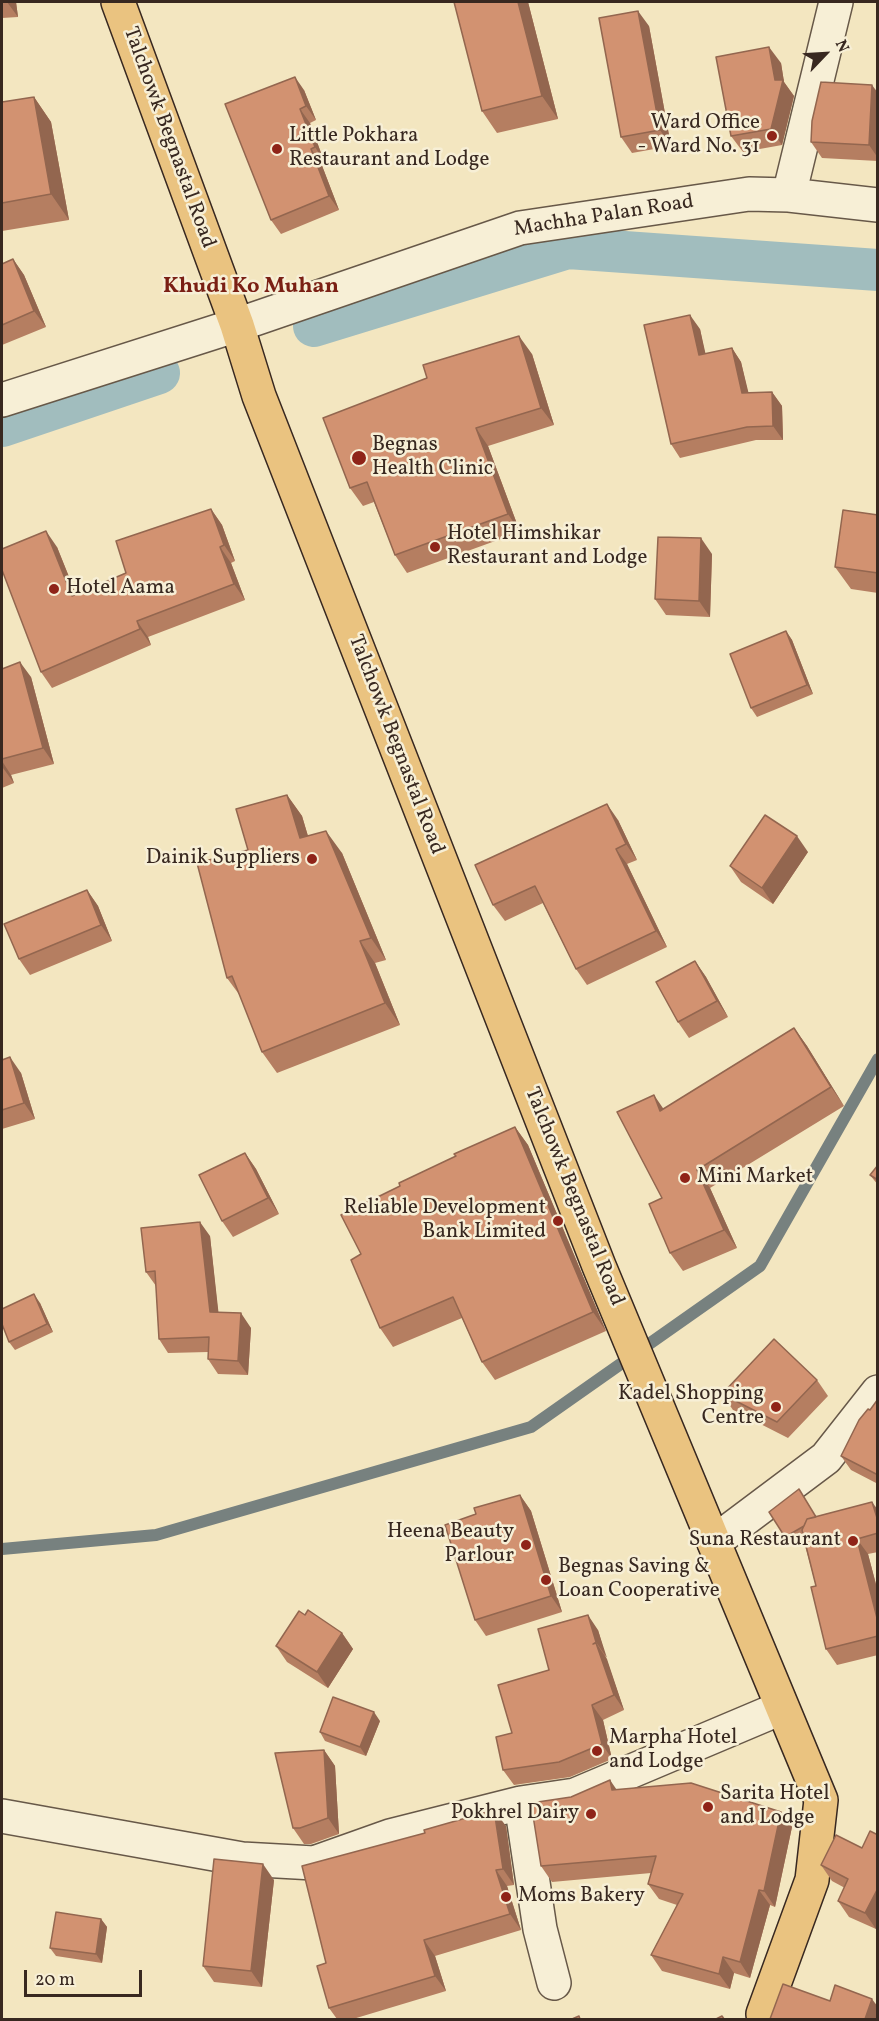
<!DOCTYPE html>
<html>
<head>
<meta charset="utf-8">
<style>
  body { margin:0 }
  #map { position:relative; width:879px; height:2021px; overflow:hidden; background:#f3e6c0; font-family:Vollkorn,serif }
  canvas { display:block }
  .frame { position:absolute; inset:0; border:3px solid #382820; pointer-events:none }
  .north { position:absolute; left:795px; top:24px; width:60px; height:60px; -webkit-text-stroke:4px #f7efd6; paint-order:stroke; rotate:65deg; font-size:16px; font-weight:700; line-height:24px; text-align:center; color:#382820 }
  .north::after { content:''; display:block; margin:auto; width:21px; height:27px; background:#382820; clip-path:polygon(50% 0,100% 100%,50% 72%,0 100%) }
  .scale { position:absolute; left:24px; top:1970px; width:118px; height:27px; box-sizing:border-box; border:3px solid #382820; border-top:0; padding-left:8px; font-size:18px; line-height:21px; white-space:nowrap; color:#382820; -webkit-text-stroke:4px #f7efd6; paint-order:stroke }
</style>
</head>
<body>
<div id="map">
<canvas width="879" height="2021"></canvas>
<div class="frame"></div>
<div class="north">N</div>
<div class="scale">20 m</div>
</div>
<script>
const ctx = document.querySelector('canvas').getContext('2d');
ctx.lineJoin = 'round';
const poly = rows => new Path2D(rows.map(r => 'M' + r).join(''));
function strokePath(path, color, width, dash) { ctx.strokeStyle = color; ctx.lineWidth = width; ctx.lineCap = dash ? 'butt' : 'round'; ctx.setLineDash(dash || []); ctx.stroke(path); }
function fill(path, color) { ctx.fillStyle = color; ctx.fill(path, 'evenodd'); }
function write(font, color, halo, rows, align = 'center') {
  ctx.font = font + ' Vollkorn,serif'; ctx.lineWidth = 5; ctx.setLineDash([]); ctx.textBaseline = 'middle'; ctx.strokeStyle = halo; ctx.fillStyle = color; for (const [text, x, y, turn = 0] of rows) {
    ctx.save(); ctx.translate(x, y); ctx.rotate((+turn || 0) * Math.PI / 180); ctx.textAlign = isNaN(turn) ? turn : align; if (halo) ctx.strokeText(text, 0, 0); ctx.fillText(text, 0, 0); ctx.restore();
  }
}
strokePath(poly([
  [2,1549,156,1535,531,1427,760,1266,878,1059]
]), '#77817f', 12);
strokePath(poly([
  [314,326,568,248,878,270],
  [2,426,159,373]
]), '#a1bdbe', 42);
const minor = poly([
  [789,195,836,2],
  [2,400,237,325,520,228,749,194,789,195,878,205],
  [714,1542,826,1458,878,1392],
  [521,1803,540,1929,554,1983],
  [2,1816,242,1859,314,1863,390,1836,521,1803,575,1795,781,1708]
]);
const major = poly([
  [118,2,237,325,259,396,599,1266,821,1800,812,1880,763,2014,764,2020]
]);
strokePath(minor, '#675848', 36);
strokePath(major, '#382820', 36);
strokePath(minor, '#f7efd6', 33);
strokePath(major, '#eac380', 33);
fill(poly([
  [2,2,16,2,18,17,2,18],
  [528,2,558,119,497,133,482,111],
  [649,26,671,146,632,153,621,137],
  [781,63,784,82,794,96,782,145,743,152,731,136],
  [304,90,316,120,310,123,324,161,321,163,339,210,281,234,271,220],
  [878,93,878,161,822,158,811,142],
  [34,97,51,122,69,220,2,231,2,102],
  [13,259,24,275,46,327,2,345,2,264],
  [700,329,705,354,732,348,741,362,748,393,772,392,782,406,783,440,756,440,680,458,671,444],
  [532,354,554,425,488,446,520,532,407,573,395,555,374,502,363,506,350,488],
  [211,509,222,525,235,561,231,563,245,600,148,637,151,645,52,688,41,672,57,547,76,594,126,573],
  [878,515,878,593,851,589,835,567],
  [712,554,710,617,666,615,655,599],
  [786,631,792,640,813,694,757,717,751,708],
  [2,669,31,677,54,764,11,775,14,783,2,788],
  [287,795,302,816,308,836,342,853,386,960,375,963,400,1025,277,1073,262,1052,241,997,227,978,248,850],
  [618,820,637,860,627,864,667,947,587,985,576,969,543,903,505,921,493,905],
  [808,852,773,904,741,882,730,866],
  [87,890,98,906,112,941,30,975,19,959],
  [695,961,706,977,728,1017,689,1038,678,1022],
  [794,1028,807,1046,844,1106,710,1188,737,1248,683,1271,670,1253,662,1198,663,1109],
  [2,1060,21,1073,35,1119,2,1129],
  [515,1127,528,1145,606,1331,495,1380,482,1362,462,1318,393,1347,380,1328,361,1254,400,1186,456,1156],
  [245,1153,256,1169,279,1214,233,1237,222,1221],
  [878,1165,878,1185,870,1175],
  [210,1236,218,1312,251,1328,248,1375,218,1374,208,1359,208,1352,168,1353,159,1339,156,1286,146,1272],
  [40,1303,53,1332,15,1350,9,1342],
  [817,1380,828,1396,788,1438,733,1410,722,1394],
  [878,1399,878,1484,851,1470,841,1456],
  [520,1495,531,1511,562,1612,486,1636,475,1620,476,1514],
  [804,1498,816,1517,878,1510,878,1552,868,1554,878,1592,878,1655,837,1665,826,1649,816,1586,803,1538,791,1546,785,1537],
  [305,1615,342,1633,353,1649,328,1688,287,1662,276,1646],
  [598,1630,606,1658,624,1710,603,1720,612,1759,570,1777,514,1785,503,1770,512,1733,549,1670],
  [380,1721,366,1756,325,1741,320,1732],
  [324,1750,335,1766,339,1834,311,1844,304,1844,293,1828],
  [617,1790,781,1812,792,1827,775,1907,770,1905,750,1978,734,1973,730,1989,662,1971,651,1955,677,1905,659,1899,648,1884,651,1873,552,1882,541,1866],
  [506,1826,514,1885,507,1886,521,1930,435,1956,446,1991,353,2019,337,2019,329,2008],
  [878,1835,878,1927,876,1929,849,1917,838,1901,845,1888,832,1881,821,1865,862,1848],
  [274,1880,262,1987,214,1982,203,1966],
  [101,1919,107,1927,102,1963,56,1956,50,1948]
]), '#b57e61');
fill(poly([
  [7,2,16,2,18,17],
  [518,2,528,2,558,119,542,96],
  [638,11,649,26,671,146,660,130],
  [769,47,781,63,784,82,794,96,782,145,771,129,775,80],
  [295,77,304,90,316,120,306,106],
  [872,85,878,93,878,158,869,145],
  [34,97,51,122,69,220,51,194],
  [300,109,310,123,324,161,315,147],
  [311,149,321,163,339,210,329,196],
  [13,259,24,275,46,327,34,311],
  [690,315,700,329,709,369,699,355],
  [519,336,532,354,554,425,541,408],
  [732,348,741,362,752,407,742,393],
  [772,392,782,406,783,440,773,426],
  [476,428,488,446,520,532,508,514],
  [211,509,222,525,235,561,224,545],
  [46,531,57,547,83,612,72,596],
  [701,538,712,554,710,617,699,601],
  [220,547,231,563,245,600,234,584],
  [137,621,148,637,151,645,140,629],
  [786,631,792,640,813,694,807,685],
  [20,662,31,677,54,764,43,748],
  [2,761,11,775,14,783,3,768],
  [287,795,302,816,315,860,300,838],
  [607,804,618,820,637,860,626,844],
  [326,831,342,853,386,960,371,938],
  [797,836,808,852,773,904,762,888],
  [616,849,627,864,667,947,656,931],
  [87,890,98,906,112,941,101,925],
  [360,941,375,963,400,1025,385,1003],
  [695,961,706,977,728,1017,717,1001],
  [794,1028,807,1046,844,1106,831,1087],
  [10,1057,21,1073,35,1119,24,1103],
  [654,1095,667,1114,660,1111],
  [515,1127,528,1145,606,1331,593,1312],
  [245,1153,256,1169,279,1214,268,1198],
  [697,1170,710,1188,737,1248,724,1230],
  [200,1222,210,1236,220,1326,210,1312],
  [34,1294,40,1303,53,1332,47,1324],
  [241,1313,251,1328,248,1375,238,1361],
  [520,1495,531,1511,562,1612,551,1596],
  [872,1502,878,1510,878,1521],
  [857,1539,868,1554,878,1592,878,1622],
  [588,1615,598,1630,607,1658,596,1642],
  [342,1633,353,1649,328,1688,317,1672],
  [596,1643,607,1659,624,1710,614,1695],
  [592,1705,603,1720,612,1759,602,1744],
  [374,1712,380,1721,366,1756,360,1747],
  [324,1750,335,1766,339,1834,328,1818],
  [610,1780,621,1796,612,1790],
  [494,1810,506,1826,514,1885,503,1869],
  [781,1812,792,1827,775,1907,764,1891],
  [263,1864,274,1880,262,1987,251,1971],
  [496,1870,507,1886,521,1930,510,1914],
  [878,1888,878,1927,876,1929,865,1913],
  [759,1890,770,1905,750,1978,740,1962],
  [101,1919,107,1927,102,1963,96,1954],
  [424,1940,435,1956,446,1991,435,1976],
  [723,1957,734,1973,730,1989,719,1974],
  [872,1999,878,2007,878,2019,865,2019]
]), '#93664f');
const building = poly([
  [454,2,518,2,542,96,482,111,454,2],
  [638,11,660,130,621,137,599,18,638,11],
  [769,47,775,80,783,80,771,129,731,136,716,57,769,47],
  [295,77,306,106,300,109,315,147,311,149,329,196,271,220,225,104,295,77],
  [821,82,872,85,869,145,811,142,812,121,821,82],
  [34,97,51,194,2,203,2,102,34,97],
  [13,259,34,311,2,325,2,264,13,259],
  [690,315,699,355,732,348,742,393,772,392,773,426,747,427,671,444,644,325,690,315],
  [519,336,541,408,476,428,508,514,395,555,367,482,350,488,323,418,427,378,423,365,519,336],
  [211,509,224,545,220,547,234,584,137,621,140,629,41,672,2,570,2,549,46,531,72,596,126,573,116,541,211,509],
  [843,510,878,515,878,573,835,567,843,510],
  [658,537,701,538,699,601,655,599,658,537],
  [786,631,807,685,751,708,730,654,786,631],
  [20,662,43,748,2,759,2,669,20,662],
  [287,795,300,838,326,831,371,938,360,941,385,1003,262,1052,232,976,227,978,197,863,248,850,236,809,287,795],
  [607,804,626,844,616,849,656,931,576,969,535,886,493,905,475,865,607,804],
  [765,815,797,836,762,888,730,866,765,815],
  [87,890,101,925,19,959,4,924,87,890],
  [695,961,717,1001,678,1022,656,982,695,961],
  [794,1028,831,1087,697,1170,724,1230,670,1253,649,1204,662,1198,617,1112,654,1095,660,1111,794,1028],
  [10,1057,24,1103,2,1110,2,1060,10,1057],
  [515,1127,593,1312,482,1362,453,1297,380,1328,351,1260,361,1254,341,1215,400,1186,399,1183,456,1156,454,1154,515,1127],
  [245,1153,268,1198,222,1221,199,1175,245,1153],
  [878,1165,878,1180,870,1175,878,1165],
  [200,1222,210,1312,241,1313,238,1361,208,1359,209,1337,159,1339,155,1271,146,1272,141,1228,200,1222],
  [34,1294,47,1324,9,1342,2,1324,2,1309,34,1294],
  [774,1339,817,1380,777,1422,722,1394,774,1339],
  [878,1399,878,1475,841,1456,859,1420,868,1409,870,1410,878,1399],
  [799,1489,816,1517,807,1519,804,1526,785,1537,769,1512,799,1489],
  [520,1495,551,1596,475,1620,445,1525,476,1514,474,1508,520,1495],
  [872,1502,878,1521,878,1533,857,1539,878,1622,878,1636,826,1649,811,1587,816,1586,802,1530,807,1519,872,1502],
  [308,1610,342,1633,317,1672,276,1646,299,1611,305,1615,308,1610],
  [588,1615,596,1642,593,1644,596,1643,614,1695,592,1705,602,1744,559,1762,503,1770,496,1737,512,1733,498,1685,549,1670,538,1629,588,1615],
  [333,1697,374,1712,360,1747,320,1732,333,1697],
  [324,1750,328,1818,300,1828,293,1828,275,1753,324,1750],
  [610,1780,612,1790,691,1783,781,1812,764,1891,759,1890,740,1962,723,1957,719,1974,651,1955,683,1894,648,1884,656,1856,541,1866,531,1803,571,1797,610,1780],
  [494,1810,503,1869,496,1870,510,1914,424,1940,435,1976,329,2008,317,1966,326,1963,302,1866,425,1833,424,1830,494,1810],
  [870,1831,878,1835,878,1888,865,1913,838,1901,848,1879,821,1865,836,1835,862,1848,870,1831],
  [214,1859,263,1864,251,1971,203,1966,214,1859],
  [56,1912,101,1919,96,1954,50,1948,56,1912],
  [783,1984,830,2001,835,1985,872,1999,865,2019,770,2019,783,1984],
  [579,2016,580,2019,572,2019,579,2016],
  [722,2016,724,2019,716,2019,722,2016]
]);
fill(building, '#d29271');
strokePath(building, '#93664f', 1.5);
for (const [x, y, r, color] of [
  [772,136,6,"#8f2418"],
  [277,149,6,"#8f2418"],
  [359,458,8,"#8f2418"],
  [435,547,6,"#8f2418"],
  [54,589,6,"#8f2418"],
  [312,859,6,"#8f2418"],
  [685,1178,6,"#8f2418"],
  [558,1221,6,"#8f2418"],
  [776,1407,6,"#8f2418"],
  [853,1541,6,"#8f2418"],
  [526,1545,6,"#8f2418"],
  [546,1580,6,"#8f2418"],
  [597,1751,6,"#8f2418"],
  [708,1807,6,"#8f2418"],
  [591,1814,6,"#8f2418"],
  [506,1897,6,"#8f2418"]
]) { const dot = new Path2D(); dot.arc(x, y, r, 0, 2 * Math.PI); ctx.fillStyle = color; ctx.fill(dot); strokePath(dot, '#f7efd6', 2); }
write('21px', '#382820', '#f7efd6', [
  ["Ward Office",760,124,"right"],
  ["- Ward No. 31",760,148,"right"],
  ["Little Pokhara",289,137],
  ["Restaurant and Lodge",289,161],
  ["Begnas",372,446],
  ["Health Clinic",372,470],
  ["Hotel Himshikar",447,535],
  ["Restaurant and Lodge",447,559],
  ["Hotel Aama",66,589],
  ["Dainik Suppliers",300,859,"right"],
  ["Mini Market",697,1178],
  ["Reliable Development",546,1209,"right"],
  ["Bank Limited",546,1233,"right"],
  ["Kadel Shopping",764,1395,"right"],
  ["Centre",764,1419,"right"],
  ["Heena Beauty",514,1533,"right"],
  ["Parlour",514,1557,"right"],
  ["Suna Restaurant",841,1541,"right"],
  ["Begnas Saving &",558,1568],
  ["Loan Cooperative",558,1592],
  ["Marpha Hotel",609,1739],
  ["and Lodge",609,1763],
  ["Sarita Hotel",720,1795],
  ["and Lodge",720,1819],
  ["Pokhrel Dairy",579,1814,"right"],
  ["Moms Bakery",518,1897]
], 'left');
write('21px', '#382820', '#f7efd6', [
  ["Talchowk Begnastal Road",168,138,70],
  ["Machha Palan Road",604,217,-9],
  ["Talchowk Begnastal Road",395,745,69],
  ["Talchowk Begnastal Road",573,1197,68]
]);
write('bold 22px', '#7a1f14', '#f7efd6', [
  ["Khudi Ko Muhan",251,288]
]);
</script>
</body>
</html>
